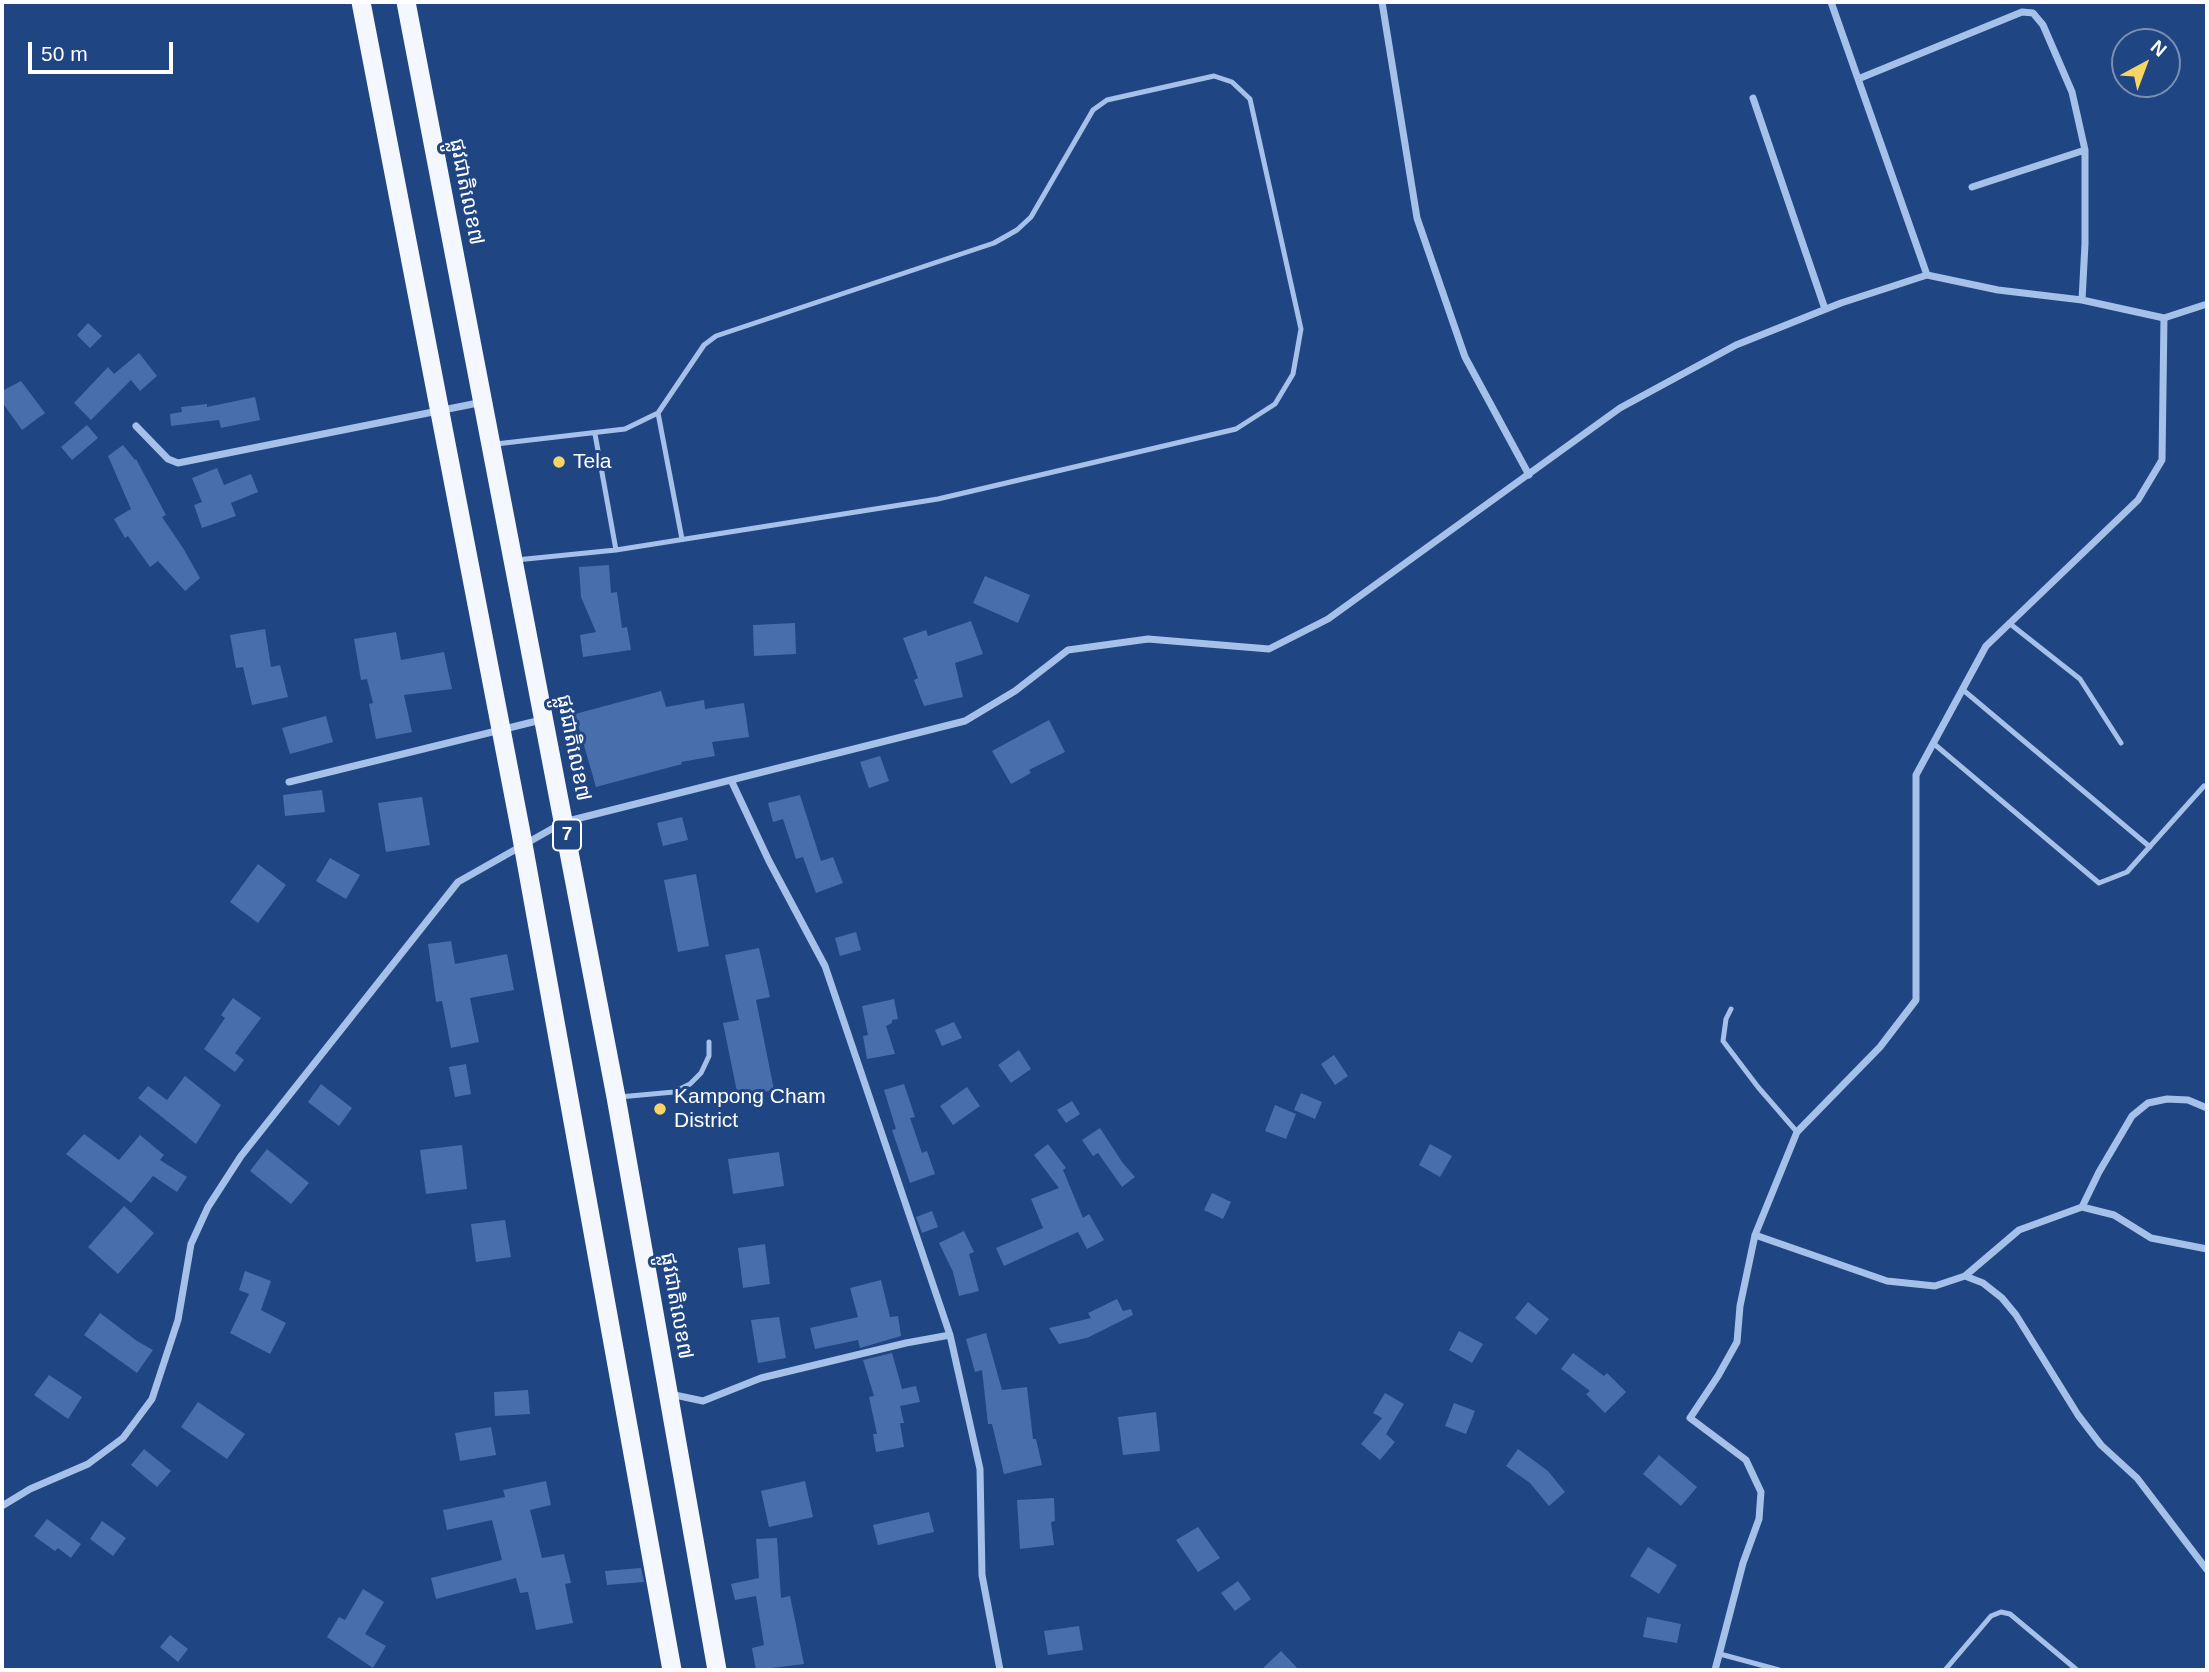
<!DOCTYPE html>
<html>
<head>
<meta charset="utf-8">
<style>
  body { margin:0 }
  #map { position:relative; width:2209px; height:1672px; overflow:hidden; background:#1f4582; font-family:Helvetica,sans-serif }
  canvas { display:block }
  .frame { position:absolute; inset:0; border:4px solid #fff; pointer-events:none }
  .north { position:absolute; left:2111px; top:28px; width:70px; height:70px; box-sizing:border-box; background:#1f4582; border:2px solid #798fb4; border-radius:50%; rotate:41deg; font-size:19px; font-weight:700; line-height:28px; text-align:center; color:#fff }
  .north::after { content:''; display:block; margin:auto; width:24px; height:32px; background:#f7d565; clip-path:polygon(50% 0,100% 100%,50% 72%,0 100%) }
  .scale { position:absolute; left:28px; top:42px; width:145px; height:32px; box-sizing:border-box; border:4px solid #fff; border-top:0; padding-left:9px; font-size:21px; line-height:24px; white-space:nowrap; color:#fff; -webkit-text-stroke:5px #1f4582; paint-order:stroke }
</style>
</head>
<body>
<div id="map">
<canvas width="2209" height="1672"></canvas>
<div class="frame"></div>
<div class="north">N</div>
<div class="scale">50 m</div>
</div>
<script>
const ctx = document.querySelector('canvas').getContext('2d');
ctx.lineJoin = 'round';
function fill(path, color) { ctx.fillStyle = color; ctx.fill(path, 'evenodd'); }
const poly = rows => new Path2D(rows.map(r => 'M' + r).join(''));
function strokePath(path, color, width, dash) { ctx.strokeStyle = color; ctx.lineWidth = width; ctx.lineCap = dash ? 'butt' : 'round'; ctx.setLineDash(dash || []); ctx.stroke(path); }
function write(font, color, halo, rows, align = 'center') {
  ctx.font = font + ' Helvetica,"Noto Sans Khmer",sans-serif'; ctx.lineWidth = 6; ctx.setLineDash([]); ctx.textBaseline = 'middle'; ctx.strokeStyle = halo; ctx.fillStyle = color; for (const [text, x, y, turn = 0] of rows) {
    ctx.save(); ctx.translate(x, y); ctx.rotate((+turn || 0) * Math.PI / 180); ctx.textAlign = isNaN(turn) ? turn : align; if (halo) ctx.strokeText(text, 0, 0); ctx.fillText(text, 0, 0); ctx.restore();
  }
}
fill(poly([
  [88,323,102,336,90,348,77,335],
  [139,353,157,376,140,391,131,380,91,420,74,403,108,367,114,374],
  [21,381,45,413,22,430,2,402,2,391],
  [255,397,260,420,221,428,219,420,171,426,170,414,182,412,181,407,207,404,207,407],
  [87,425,98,438,72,460,61,447],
  [123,445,135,460,136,459,166,515,162,517,183,548,200,578,185,591,158,561,150,567,128,536,125,538,114,519,131,509,108,456],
  [217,468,224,485,251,474,258,492,231,503,236,516,202,528,194,505,202,502,192,478],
  [609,565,611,593,617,592,622,628,627,627,631,650,583,657,580,635,596,632,581,597,579,567],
  [985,576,1030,595,1018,623,973,603],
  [971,621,983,654,955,663,963,697,924,706,914,680,918,678,903,638,926,630,928,636],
  [795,623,796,654,754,656,753,625],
  [265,629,271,667,280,665,288,697,252,705,243,667,236,668,230,635],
  [396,632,401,660,444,652,452,689,404,695,412,732,376,739,369,704,373,703,367,679,361,680,354,639],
  [661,691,666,707,704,700,705,709,744,703,749,737,712,742,715,756,681,762,682,764,596,787,575,714],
  [326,716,333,742,290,754,282,728],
  [1049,720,1065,752,1029,770,1031,773,1011,784,992,751],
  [880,756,889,781,869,788,860,762],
  [322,790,325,812,285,816,283,795],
  [800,795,821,861,833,857,843,883,816,893,803,857,796,859,783,819,773,822,768,803],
  [422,797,430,845,386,852,378,803],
  [682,817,688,840,663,846,657,823],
  [330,858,360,875,346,899,316,881],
  [258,864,286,885,258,923,230,902],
  [696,874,709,946,678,952,664,880],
  [856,932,861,950,840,956,835,938],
  [451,941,455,964,507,954,514,990,470,998,479,1042,451,1048,442,1001,436,1002,428,944],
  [759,948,770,997,756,1000,774,1090,738,1097,723,1023,739,1020,725,955],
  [233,998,261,1018,235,1053,244,1060,235,1072,204,1049,225,1018,221,1015],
  [894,999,898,1019,892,1020,892,1023,886,1026,895,1054,867,1059,863,1036,868,1035,862,1006],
  [954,1022,962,1038,942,1046,935,1030],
  [1019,1050,1031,1069,1011,1083,998,1065],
  [1334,1055,1348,1076,1335,1085,1321,1064],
  [466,1064,471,1094,455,1097,449,1067],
  [185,1076,221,1105,196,1144,138,1098,148,1086,167,1100],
  [321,1084,352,1108,339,1126,308,1102],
  [904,1084,915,1117,910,1118,922,1153,927,1151,935,1174,910,1183,892,1130,896,1129,884,1090],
  [967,1087,980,1106,953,1125,940,1106],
  [1301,1093,1322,1102,1315,1119,1294,1110],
  [1072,1101,1080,1114,1066,1123,1057,1110],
  [1275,1105,1296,1114,1286,1139,1265,1131],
  [1100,1128,1122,1162,1135,1177,1122,1187,1098,1153,1093,1156,1082,1140],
  [84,1134,119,1160,140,1135,164,1155,160,1160,187,1177,177,1192,153,1176,131,1203,66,1154],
  [1048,1144,1066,1168,1063,1170,1083,1218,1089,1214,1104,1240,1087,1249,1078,1232,1004,1266,996,1248,1043,1228,1031,1199,1059,1188,1034,1155],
  [1430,1144,1452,1156,1440,1177,1419,1165],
  [462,1145,467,1189,426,1194,420,1150],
  [267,1149,309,1183,291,1204,250,1171],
  [779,1152,784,1186,733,1194,728,1159],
  [1212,1193,1231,1202,1223,1219,1204,1210],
  [124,1206,154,1233,118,1274,88,1247],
  [932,1211,938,1227,922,1233,916,1217],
  [505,1220,511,1257,476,1262,471,1224],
  [964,1231,974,1252,969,1254,979,1291,959,1296,953,1272,939,1243],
  [765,1244,770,1284,743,1288,738,1248],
  [245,1271,271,1281,261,1310,286,1323,270,1354,230,1333,249,1294,239,1290],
  [881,1280,890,1317,898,1316,901,1336,860,1348,858,1340,815,1349,810,1328,858,1317,850,1288],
  [1117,1299,1123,1311,1131,1309,1133,1315,1087,1338,1059,1344,1049,1328,1091,1318,1088,1313],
  [1528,1302,1549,1319,1536,1335,1515,1318],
  [100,1313,137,1341,153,1350,137,1373,84,1335],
  [779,1317,786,1358,758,1363,751,1320],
  [1459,1331,1483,1344,1472,1363,1449,1350],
  [986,1333,1002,1390,1027,1387,1033,1439,1036,1439,1042,1465,1004,1474,992,1424,988,1424,982,1370,975,1372,966,1339],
  [892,1353,902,1389,916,1386,920,1402,900,1406,904,1423,900,1423,904,1447,876,1452,873,1434,877,1434,869,1397,874,1396,863,1360],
  [1573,1353,1604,1376,1607,1373,1626,1392,1605,1413,1586,1394,1590,1391,1561,1369],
  [49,1375,82,1397,68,1419,34,1395],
  [528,1390,530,1414,495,1416,494,1392],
  [1385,1393,1404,1404,1386,1434,1395,1442,1380,1460,1361,1444,1382,1418,1373,1413],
  [198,1402,245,1434,227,1459,181,1427],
  [1454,1403,1475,1411,1466,1434,1445,1426],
  [1156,1412,1160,1451,1123,1455,1118,1417],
  [491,1427,496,1455,460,1461,455,1433],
  [144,1449,171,1471,157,1487,131,1465],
  [1518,1449,1548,1471,1565,1492,1549,1506,1530,1483,1506,1466],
  [1659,1455,1697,1487,1681,1506,1643,1474],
  [546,1481,551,1505,530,1510,542,1558,564,1554,571,1583,565,1584,573,1623,536,1630,528,1592,520,1593,516,1578,436,1599,431,1578,502,1560,492,1520,447,1530,443,1510,505,1497,503,1490],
  [805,1481,813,1517,769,1527,761,1491],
  [1054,1498,1055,1521,1051,1522,1054,1545,1020,1549,1017,1500],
  [929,1512,934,1532,878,1545,873,1525],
  [47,1519,81,1544,71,1558,58,1548,55,1551,34,1536],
  [102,1521,126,1538,113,1556,90,1539],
  [1198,1527,1220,1558,1198,1572,1176,1540],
  [777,1538,781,1598,790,1596,804,1664,756,1670,752,1648,764,1645,756,1596,735,1600,731,1584,759,1578,756,1539],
  [1648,1547,1677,1565,1659,1594,1630,1576],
  [641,1568,644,1582,607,1585,605,1571],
  [1238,1581,1251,1599,1235,1611,1221,1593],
  [363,1589,384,1602,365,1634,386,1646,373,1668,327,1637,339,1617,345,1620],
  [1647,1617,1681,1624,1677,1643,1643,1637],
  [1079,1626,1083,1650,1048,1655,1044,1631],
  [170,1635,188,1649,178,1662,160,1647],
  [1281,1651,1299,1670,1261,1670]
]), '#486fab');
strokePath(poly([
  [658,413,682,539],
  [595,434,616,550],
  [496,444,625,429,658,413,704,345,716,336,994,243,1017,230,1031,217,1093,110,1107,100,1214,76,1232,82,1250,99,1301,329,1293,374,1275,404,1236,429,938,499,616,550,516,560],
  [2009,623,2080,679,2121,743],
  [1962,689,2150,847],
  [1933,743,2099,883,2127,872,2204,786],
  [1731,1009,1726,1019,1723,1041,1758,1087,1797,1132],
  [619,1097,674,1092,690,1084,701,1073,709,1056,709,1042],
  [1720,1654,1779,1670],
  [1945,1670,1991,1616,2001,1612,2010,1614,2077,1670]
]), '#a5c0e9', 5);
strokePath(poly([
  [1382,2,1417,218,1465,357,1529,475],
  [1831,2,1927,275],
  [1858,79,2022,12,2033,13,2043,25,2072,92,2085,150,2085,244,2082,300],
  [1753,98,1825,309],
  [1972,187,2085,150],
  [136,426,168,459,178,463,483,402],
  [731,780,769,861,825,966,950,1335,980,1469,982,1575,1000,1670],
  [289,782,541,720],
  [2082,1207,2099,1172,2132,1116,2148,1103,2167,1099,2188,1100,2207,1108],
  [1755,1235,1887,1281,1935,1286,1965,1276,2019,1230,2082,1207,2114,1215,2151,1238,2207,1249],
  [1965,1276,1983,1283,2002,1298,2016,1315,2078,1415,2101,1445,2137,1478,2207,1570],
  [670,1394,703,1401,761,1378,906,1343,950,1335],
  [2,1506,30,1489,88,1464,123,1438,152,1399,178,1320,191,1244,208,1207,241,1156,458,882,564,822,965,721,1015,691,1068,650,1148,639,1269,649,1328,619,1620,408,1736,345,1841,303,1927,275,1998,290,2082,300,2164,318,2207,304],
  [1715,1670,1743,1563,1759,1519,1761,1492,1746,1460,1690,1418,1718,1376,1737,1342,1740,1306,1755,1235,1797,1132,1880,1047,1916,1000,1916,775,1986,646,2138,500,2162,460,2164,318]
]), '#a5c0e9', 7);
strokePath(poly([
  [361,2,521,833,672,1670],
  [406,2,616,1097,717,1670]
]), '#f4f7fe', 19);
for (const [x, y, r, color] of [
  [559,462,7,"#f7d565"],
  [660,1109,7,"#f7d565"]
]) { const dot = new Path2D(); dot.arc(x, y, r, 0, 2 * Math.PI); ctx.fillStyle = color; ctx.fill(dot); strokePath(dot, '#1f4582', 2.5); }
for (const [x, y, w] of [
  [567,835,28]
]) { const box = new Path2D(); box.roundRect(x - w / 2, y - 15.5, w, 31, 5); ctx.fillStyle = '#1f4582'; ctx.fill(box); strokePath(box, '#fff', 2); }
write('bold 19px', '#fff', null, [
  ["7",567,835]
]);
write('21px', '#fff', '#1f4582', [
  ["ផ្លូវជាតិលេខ៧",466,192,79],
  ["ផ្លូវជាតិលេខ៧",573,748,79],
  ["ផ្លូវជាតិលេខ៧",676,1306,80]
]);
write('21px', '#fff', '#1f4582', [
  ["Tela",573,462],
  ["Kampong Cham",674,1097],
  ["District",674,1121]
], 'left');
</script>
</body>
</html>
